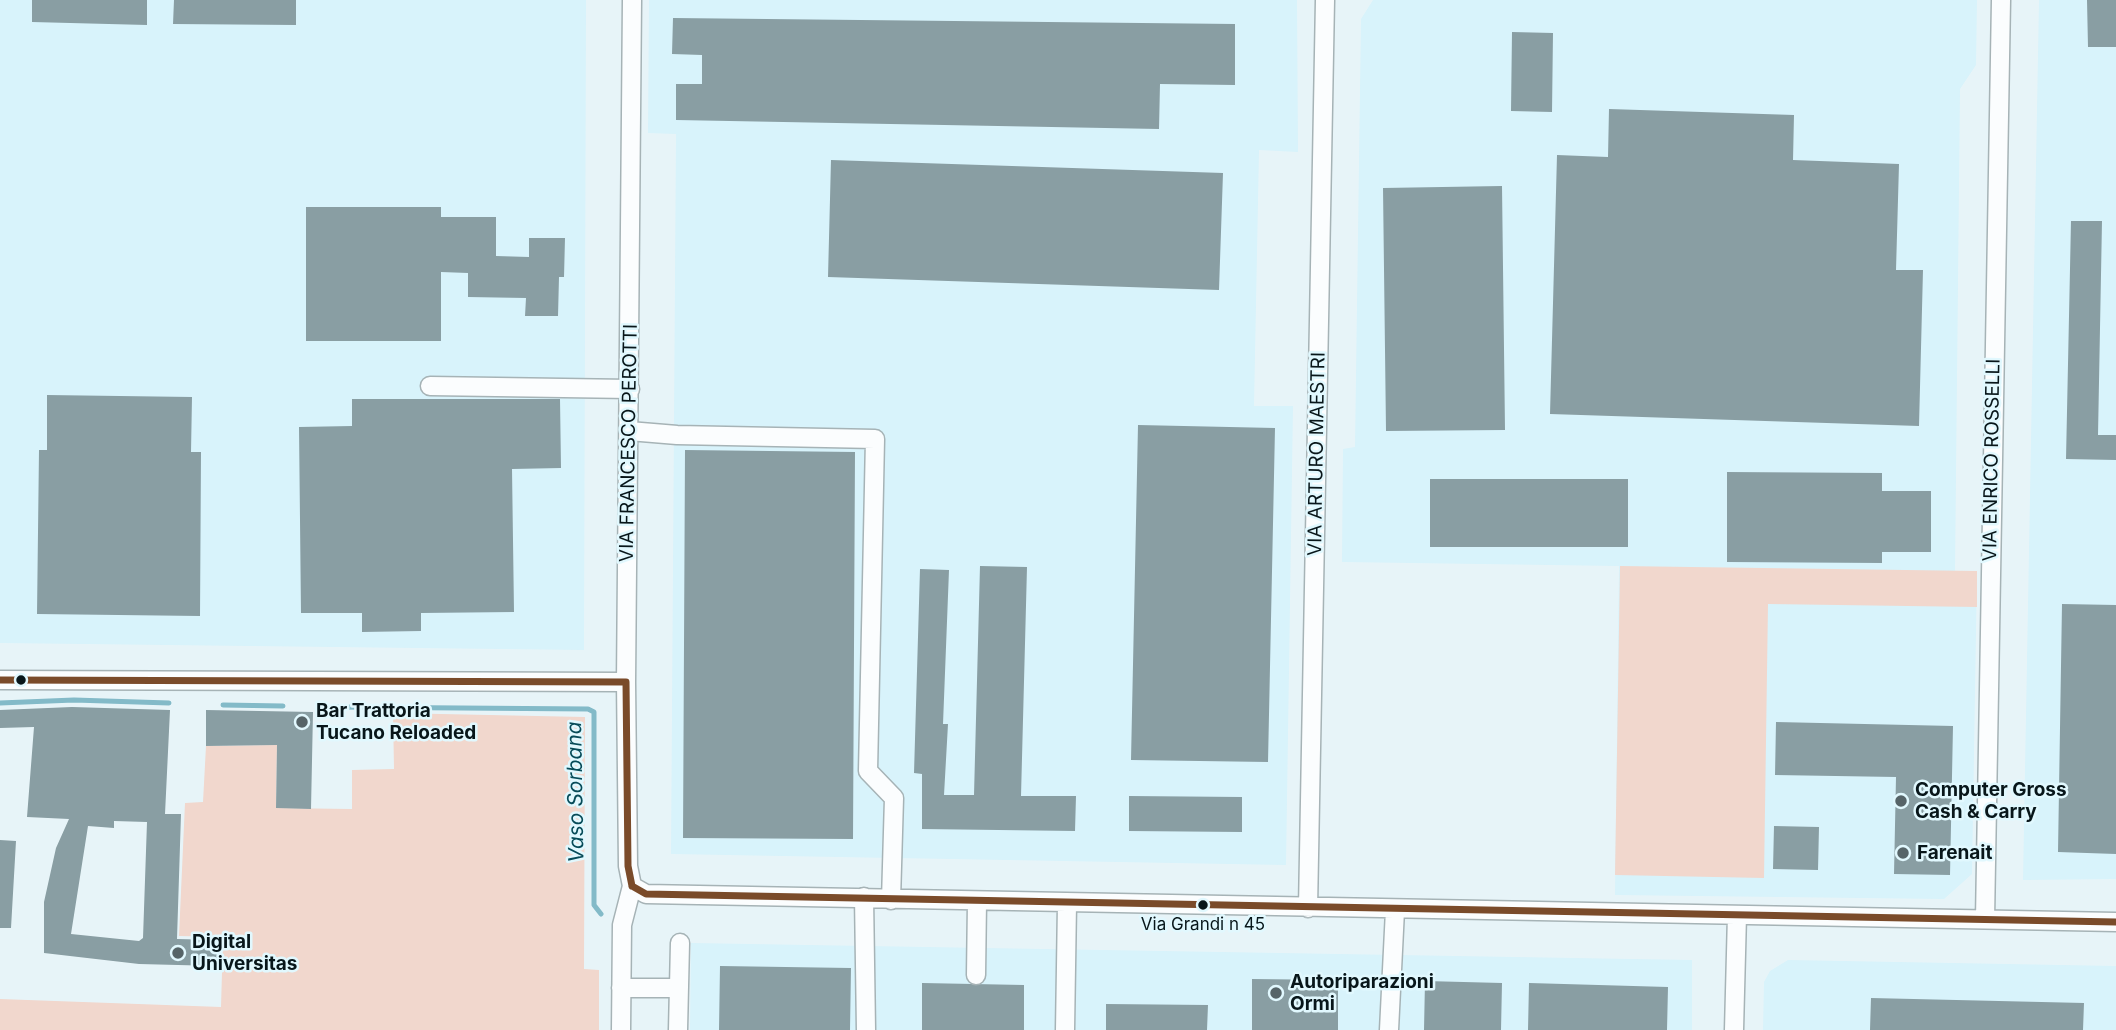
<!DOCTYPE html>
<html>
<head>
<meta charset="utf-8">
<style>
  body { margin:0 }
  canvas { display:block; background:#e7f4f8 }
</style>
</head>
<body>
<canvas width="2116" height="1030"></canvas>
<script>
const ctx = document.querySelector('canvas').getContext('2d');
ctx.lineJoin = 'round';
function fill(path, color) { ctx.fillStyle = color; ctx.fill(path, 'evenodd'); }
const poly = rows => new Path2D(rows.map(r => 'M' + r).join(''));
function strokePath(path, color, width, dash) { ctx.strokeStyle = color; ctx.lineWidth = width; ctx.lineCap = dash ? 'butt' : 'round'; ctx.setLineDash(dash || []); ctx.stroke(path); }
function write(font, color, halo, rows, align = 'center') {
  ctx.font = font + ' Inter,sans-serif'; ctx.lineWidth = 5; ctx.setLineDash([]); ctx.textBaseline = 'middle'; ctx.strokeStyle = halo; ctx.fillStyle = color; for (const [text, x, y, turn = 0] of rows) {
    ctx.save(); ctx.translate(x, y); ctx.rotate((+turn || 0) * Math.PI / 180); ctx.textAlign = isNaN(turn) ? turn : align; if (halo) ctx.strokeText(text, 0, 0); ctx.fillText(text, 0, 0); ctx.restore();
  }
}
fill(poly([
  [0,0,586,0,584,650,0,643],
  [649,0,1297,0,1298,152,1259,150,1254,406,1293,406,1286,865,671,854,676,134,648,133],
  [1373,0,1977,0,1976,65,1960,89,1955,571,1977,571,1972,874,1944,899,1615,895,1619,566,1342,562,1343,449,1355,447,1361,19],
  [2039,0,2116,0,2116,879,2023,880],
  [691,943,1692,960,1692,1030,690,1030],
  [1788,960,2116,966,2116,1030,1763,1030,1764,982,1770,971]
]), '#d8f3fb');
fill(poly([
  [1620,566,1977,571,1977,607,1768,604,1764,878,1615,875],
  [393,713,585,717,584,969,599,970,599,1030,0,1030,0,999,221,1007,223,937,179,936,185,803,203,802,206,746,277,745,276,808,352,809,352,770,394,769]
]), '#f1d7cd');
strokePath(poly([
  [0,703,74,700,169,703],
  [223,705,283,706],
  [334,707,588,709,594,712,594,905,601,914]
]), '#83bac8', 5);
fill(poly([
  [32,0,147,0,147,25,32,22],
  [174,0,296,0,296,25,173,24],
  [2087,0,2116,0,2116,47,2088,47],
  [673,18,1235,24,1235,85,1160,84,1159,129,676,120,676,84,702,84,702,55,672,54],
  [1512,32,1553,33,1552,112,1511,111],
  [1609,109,1794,115,1793,160,1899,164,1896,270,1923,270,1919,426,1550,414,1557,155,1608,157],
  [831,160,1223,173,1219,290,828,277],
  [1502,186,1505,430,1386,431,1383,188],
  [306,207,441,207,441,217,496,217,496,256,529,257,529,238,565,238,564,277,559,277,558,316,525,316,526,298,468,297,468,273,441,272,441,341,306,341],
  [2071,221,2102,221,2098,435,2116,435,2116,460,2066,459],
  [47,395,192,397,191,452,201,452,200,616,37,614,39,450,47,450],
  [352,399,560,399,561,468,512,469,514,612,421,613,421,631,362,632,362,613,301,613,299,427,352,426],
  [1138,425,1275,428,1268,762,1131,760],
  [685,450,855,452,853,839,683,838],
  [1727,472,1882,473,1882,491,1931,491,1931,552,1882,552,1882,563,1727,562],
  [1430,479,1628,479,1628,547,1430,547],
  [980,566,1027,567,1021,796,1076,796,1075,831,922,829,922,774,914,773,920,569,949,570,943,724,948,724,944,795,974,795],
  [2062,604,2116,605,2116,854,2058,852],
  [72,707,170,710,165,814,181,814,177,939,218,940,217,966,139,964,44,953,44,902,56,848,69,819,27,817,34,727,0,728,0,710],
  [114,821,147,822,143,938,139,941,71,934,88,826,114,828],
  [206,710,313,712,311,809,276,808,277,745,206,746],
  [1776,722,1953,726,1950,875,1894,874,1896,777,1775,775],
  [1129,796,1242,797,1242,832,1129,831],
  [1774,826,1819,827,1818,870,1773,869],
  [0,840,16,841,11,928,0,928],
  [720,966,851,968,850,1030,719,1030],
  [1252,979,1338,980,1338,1030,1252,1030],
  [1425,981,1502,983,1501,1030,1424,1030],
  [922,983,1024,985,1024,1030,922,1030],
  [1529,983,1668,987,1667,1030,1528,1030],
  [1871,998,2084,1003,2083,1030,1870,1030],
  [1106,1004,1208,1005,1207,1030,1106,1030]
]), '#899ea3');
const minor = poly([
  [430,386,630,389],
  [629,431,677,435,875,439,868,771,894,798,891,900],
  [0,680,626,682],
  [632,886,646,894,2116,922],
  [864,897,866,1030],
  [1308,908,1325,0],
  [1985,919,2001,0],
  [976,975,977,902],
  [621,988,679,988],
  [621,1030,622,925,632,886,628,866,626,682,632,0],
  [678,1030,680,943],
  [1065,1030,1067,904],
  [1389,1030,1395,910],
  [1734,1030,1737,915]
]);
strokePath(minor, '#a6b3b6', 21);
strokePath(minor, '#fbfdfe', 18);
strokePath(poly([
  [0,680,626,682],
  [626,682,628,866,632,886],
  [632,886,646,894,2116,922]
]), '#7a4b2a', 7);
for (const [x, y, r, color] of [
  [21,680,6,"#08161a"],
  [302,722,7,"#566468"],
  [1901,801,7,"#566468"],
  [1903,853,7,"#566468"],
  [1203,905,6,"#08161a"],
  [178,953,7,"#566468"],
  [1276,993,7,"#566468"]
]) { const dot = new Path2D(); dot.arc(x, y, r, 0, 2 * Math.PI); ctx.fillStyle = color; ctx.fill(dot); strokePath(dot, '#e1f8fe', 2.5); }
write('17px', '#08161a', '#e1f8fe', [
  ["Via Grandi n 45",1203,925]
]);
write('19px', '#08161a', '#e1f8fe', [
  ["VIA FRANCESCO PEROTTI",629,443,-89],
  ["VIA ARTURO MAESTRI",1317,454,-89],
  ["VIA ENRICO ROSSELLI",1992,460,-89]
]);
write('bold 19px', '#08161a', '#e1f8fe', [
  ["Bar Trattoria",316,711],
  ["Tucano Reloaded",316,733],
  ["Computer Gross",1915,790],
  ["Cash & Carry",1915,812],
  ["Farenait",1917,853],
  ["Digital",192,942],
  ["Universitas",192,964],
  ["Autoriparazioni",1290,982],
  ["Ormi",1290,1004]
], 'left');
write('italic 21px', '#074b58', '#e1f8fe', [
  ["Vaso Sorbana",576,792,-91]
]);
</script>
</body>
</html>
